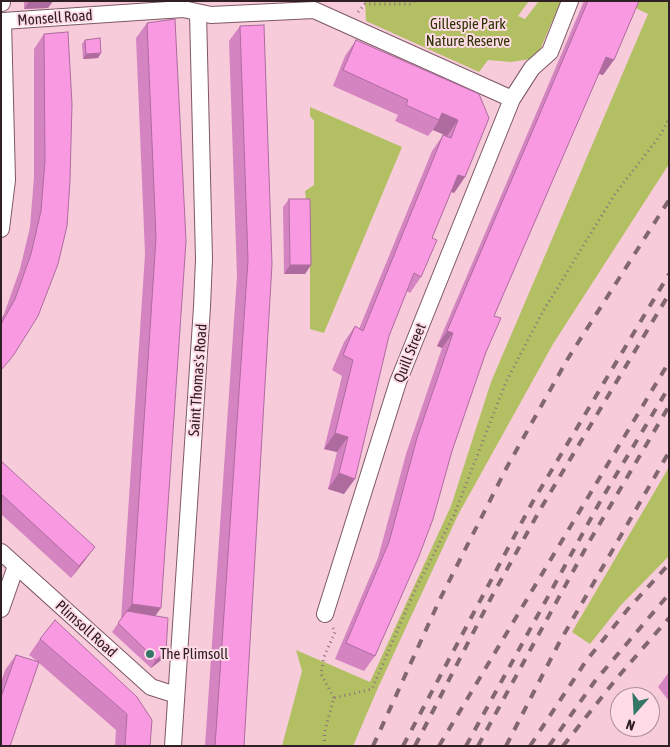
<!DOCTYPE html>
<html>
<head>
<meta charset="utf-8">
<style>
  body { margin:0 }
  #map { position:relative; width:670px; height:747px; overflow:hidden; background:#f7cbda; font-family:"Asap Condensed",sans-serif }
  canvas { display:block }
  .frame { position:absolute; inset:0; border:2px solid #302025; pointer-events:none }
  .north { position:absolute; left:610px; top:687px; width:50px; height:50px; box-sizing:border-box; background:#fedbe7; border:1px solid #ac9099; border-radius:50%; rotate:199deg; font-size:14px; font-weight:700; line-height:20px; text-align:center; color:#302025 }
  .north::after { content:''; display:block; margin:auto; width:18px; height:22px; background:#347667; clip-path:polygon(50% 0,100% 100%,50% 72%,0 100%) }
</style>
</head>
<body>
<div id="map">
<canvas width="670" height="747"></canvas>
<div class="frame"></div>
<div class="north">N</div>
</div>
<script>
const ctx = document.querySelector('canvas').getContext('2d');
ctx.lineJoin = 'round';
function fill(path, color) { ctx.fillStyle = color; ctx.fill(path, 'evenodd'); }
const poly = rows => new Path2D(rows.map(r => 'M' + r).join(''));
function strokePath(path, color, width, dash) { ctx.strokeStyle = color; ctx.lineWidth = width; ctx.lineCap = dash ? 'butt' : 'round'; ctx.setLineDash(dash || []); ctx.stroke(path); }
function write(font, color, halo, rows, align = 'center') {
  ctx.font = font + ' "Asap Condensed",sans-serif'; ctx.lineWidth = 4; ctx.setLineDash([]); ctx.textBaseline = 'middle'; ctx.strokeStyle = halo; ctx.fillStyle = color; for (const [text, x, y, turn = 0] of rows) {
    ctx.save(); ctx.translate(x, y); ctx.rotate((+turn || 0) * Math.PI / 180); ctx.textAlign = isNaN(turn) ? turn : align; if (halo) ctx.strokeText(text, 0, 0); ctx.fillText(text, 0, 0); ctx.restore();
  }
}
fill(poly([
  [365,1,529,1,518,16,525,19,539,1,561,1,539,52,530,59,511,62,488,60,479,72,366,21],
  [621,1,669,1,669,164,553,344,458,515,377,690,353,746,282,746,302,671,296,650,370,682,451,506,491,382,648,14],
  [310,107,402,147,324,333,310,329,310,240,305,191,314,185,314,121,310,116],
  [669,467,669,556,621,605,590,644,572,632]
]), '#b2c063');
const minor = poly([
  [2,1,2,3],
  [1,229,7,180,3,21,183,9,211,15,314,10,512,99],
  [1,552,151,687,176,695],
  [1,609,16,566],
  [325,614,398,382,512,99,532,68,550,52,570,1],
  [173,746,202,307,204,259,198,13]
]);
strokePath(minor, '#7d5865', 18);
strokePath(poly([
  [358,12,365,4,412,4,414,1],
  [333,628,335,632,324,657,321,674,334,698],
  [324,746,325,730,334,698,372,689,415,590,454,515,506,382,542,313,615,194,659,137,669,119]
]), '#8d7079', 3, [1, 4]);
strokePath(minor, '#fff', 16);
strokePath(poly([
  [373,746,440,599,507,467,567,360,669,200],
  [403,746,532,503,669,274],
  [415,746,491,598,541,508,669,294],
  [439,746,669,362],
  [466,746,601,500,669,387],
  [478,746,589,542,669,406],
  [506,746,559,643,669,452],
  [530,746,586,661,628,609,669,564],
  [549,746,595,681,669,594],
  [563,746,617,678,669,618]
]), '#826770', 4, [9, 9]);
fill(poly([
  [24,1,53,1,48,8,24,9],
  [584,1,639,1,603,75,598,74,494,316,486,352,375,656,364,671,335,659,378,558,406,454,442,348,437,346],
  [175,19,156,616,166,652,160,661,151,668,112,632,121,619,145,254,136,38,147,23],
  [264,25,244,746,205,746,237,276,229,41,240,26],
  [44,34,72,104,1,372,1,319,4,314,20,269,30,227,34,177,34,49],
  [85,40,98,58,83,59,82,44],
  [356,40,479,94,465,177,454,193,451,192,432,238,421,277,410,293,407,291,389,336,344,494,328,489,337,452,324,449,342,376,332,370,344,342,355,326,359,329,432,151,443,135,447,137,447,136,433,130,428,136,395,121,398,115,333,86,345,56],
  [289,199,311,265,305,274,284,274,283,207],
  [1,461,86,559,71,578,1,514],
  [55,620,150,746,115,746,116,730,39,663,1,746,1,682,5,670,16,655,38,662,29,655,40,639],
  [669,672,669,701,658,687]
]), '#d584c2');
fill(poly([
  [29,1,53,1,48,8,24,9],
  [101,53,98,58,83,59,86,54],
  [606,57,614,60,603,75,595,72],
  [442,113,458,120,447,136,433,130,439,120],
  [458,175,465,177,454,193,447,190],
  [290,265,311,265,305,274,284,274],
  [447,331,453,333,442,348,437,346],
  [335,433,348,437,337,452,324,449],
  [339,473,355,479,344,494,328,489],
  [95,547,86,559,71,578,79,566],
  [132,604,161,608,150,623,121,619],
  [166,652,160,661,151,668,156,660]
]), '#ae6b9e');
const building = poly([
  [588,1,639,1,614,60,606,57,494,316,501,318,486,352,452,451,433,519,419,556,375,656,346,643,389,542,417,438,453,333,447,331,588,1],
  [175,19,186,241,161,608,132,604,156,238,147,23,175,19],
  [264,25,272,264,244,746,215,746,248,260,240,26,264,25],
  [68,32,72,104,70,181,67,226,58,264,38,316,13,356,1,370,1,324,15,299,31,254,41,211,45,161,44,34,68,32],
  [100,38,101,53,86,54,85,40,100,38],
  [356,40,479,94,489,118,465,177,458,175,432,238,437,240,421,277,414,273,389,336,355,479,339,473,348,437,335,433,353,360,343,355,355,326,363,331,443,135,451,138,458,120,442,113,439,120,406,105,408,100,343,70,356,40],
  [289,199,310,199,311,265,290,265,289,199],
  [1,461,95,547,79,566,1,494,1,461],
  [127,611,168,618,166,652,156,660,118,623,127,611],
  [55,620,137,697,152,720,150,746,125,746,127,714,40,639,55,620],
  [16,655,39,662,10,746,1,746,1,697,16,655]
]);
fill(building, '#f899e1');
strokePath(building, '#ae6b9e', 1);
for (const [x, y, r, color] of [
  [150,654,5,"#347667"]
]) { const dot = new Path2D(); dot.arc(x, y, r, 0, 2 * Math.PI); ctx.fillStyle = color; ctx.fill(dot); strokePath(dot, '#fedbe7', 2); }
write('15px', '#302025', '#fedbe7', [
  ["Monsell Road",55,18,-4],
  ["Quill Street",410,353,-68],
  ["Saint Thomas's Road",198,380,-86],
  ["Plimsoll Road",86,629,42]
]);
write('15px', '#2f3402', '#fedbe7', [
  ["Gillespie Park",468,24],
  ["Nature Reserve",468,41]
]);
write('15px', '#302025', '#fedbe7', [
  ["The Plimsoll",160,654]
], 'left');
</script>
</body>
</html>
